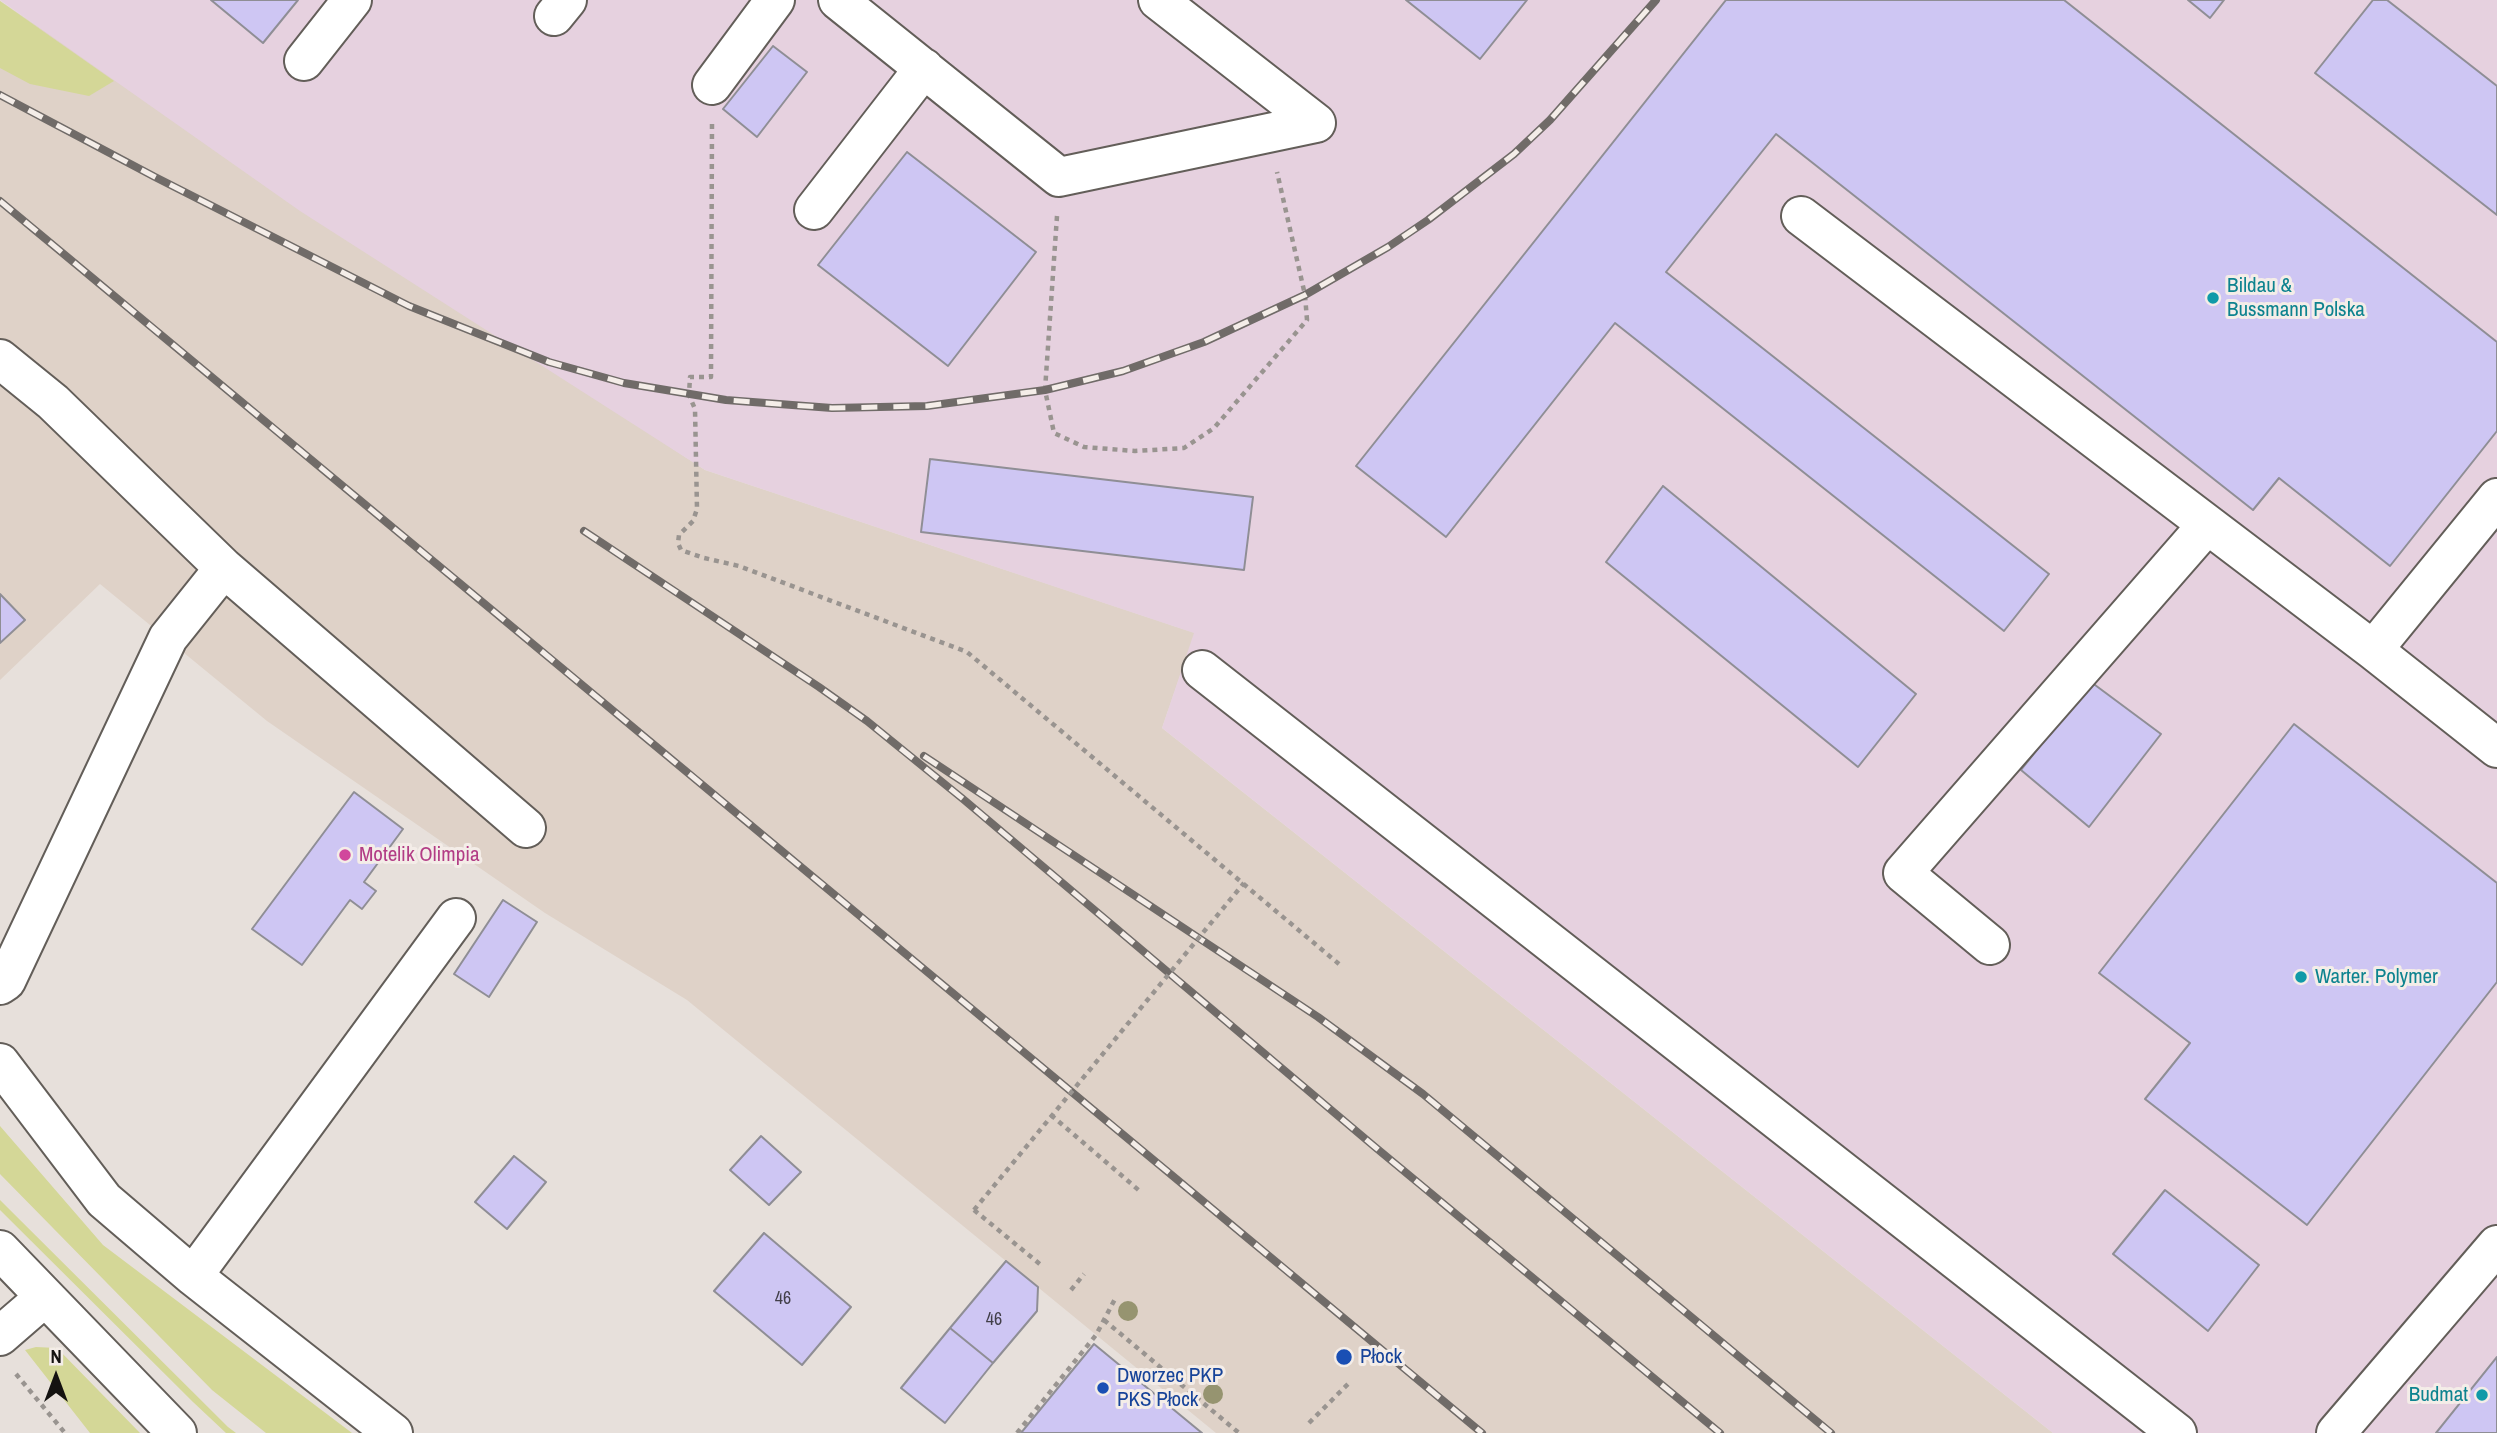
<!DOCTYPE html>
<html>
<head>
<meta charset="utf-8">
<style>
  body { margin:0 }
  #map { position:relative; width:2497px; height:1433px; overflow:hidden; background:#e7e0db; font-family:"Archivo Narrow",sans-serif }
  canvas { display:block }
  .north { position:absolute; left:21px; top:1342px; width:70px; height:70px; -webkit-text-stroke:5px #f4ede8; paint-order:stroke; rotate:0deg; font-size:19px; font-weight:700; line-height:28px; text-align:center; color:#141210 }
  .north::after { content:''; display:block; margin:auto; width:24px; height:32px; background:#141210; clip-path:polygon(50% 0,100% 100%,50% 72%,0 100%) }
</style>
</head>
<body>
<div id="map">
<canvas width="2497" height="1433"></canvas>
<div class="north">N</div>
</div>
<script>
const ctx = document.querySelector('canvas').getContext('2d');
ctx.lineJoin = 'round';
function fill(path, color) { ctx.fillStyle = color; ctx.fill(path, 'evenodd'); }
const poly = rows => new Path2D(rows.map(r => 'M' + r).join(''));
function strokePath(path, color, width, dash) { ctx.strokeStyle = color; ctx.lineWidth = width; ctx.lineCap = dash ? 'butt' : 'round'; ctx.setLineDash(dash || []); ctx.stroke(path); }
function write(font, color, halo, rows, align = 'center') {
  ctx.font = font + ' "Archivo Narrow",sans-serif'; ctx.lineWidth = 6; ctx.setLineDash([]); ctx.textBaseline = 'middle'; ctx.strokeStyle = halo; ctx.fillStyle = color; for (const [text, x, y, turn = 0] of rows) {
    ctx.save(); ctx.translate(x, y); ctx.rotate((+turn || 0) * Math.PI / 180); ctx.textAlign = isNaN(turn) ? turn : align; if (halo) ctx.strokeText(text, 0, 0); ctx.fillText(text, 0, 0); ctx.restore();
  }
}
fill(poly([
  [0,1,705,470,1195,633,1162,728,2053,1433,1216,1433,687,1000,545,913,267,721,100,584,0,680]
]), '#dfd2c8');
fill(poly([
  [0,0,2497,0,2497,1433,2053,1433,1162,728,1194,633,705,470,300,211]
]), '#e6d1df');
fill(poly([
  [0,1,114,81,89,96,30,84,0,68],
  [0,1126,103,1245,352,1433,266,1433,212,1390,0,1174],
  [0,1200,228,1427,236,1433,226,1433,193,1402,0,1210],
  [36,1347,57,1348,140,1433,90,1433,25,1350]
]), '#d4d797');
const building = poly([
  [211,0,298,0,263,43,211,0],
  [1406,0,1527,0,1480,59,1406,0],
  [1726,0,2064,0,2497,342,2497,431,2390,566,2279,478,2253,510,1776,134,1666,272,2049,574,2004,631,1615,323,1446,537,1356,466,1726,0],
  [2188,0,2224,0,2210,18,2188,0],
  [2373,0,2387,0,2497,86,2497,215,2315,73,2373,0],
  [773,46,807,72,757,137,723,109,773,46],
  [907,152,1036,252,948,366,818,265,907,152],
  [930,459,1253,497,1244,570,921,532,930,459],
  [1663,486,1916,694,1858,767,1606,562,1663,486],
  [0,594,25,620,0,643,0,594],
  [2091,682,2161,734,2089,827,2021,770,2091,682],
  [2294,724,2497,883,2497,982,2307,1225,2145,1099,2190,1043,2099,973,2294,724],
  [354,792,403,829,364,882,376,891,362,909,350,900,302,965,252,929,354,792],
  [503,900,537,922,489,997,454,974,503,900],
  [761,1136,801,1172,769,1205,730,1170,761,1136],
  [514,1156,546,1182,507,1229,475,1202,514,1156],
  [2165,1190,2259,1265,2208,1331,2113,1254,2165,1190],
  [764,1233,851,1307,802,1365,714,1291,764,1233],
  [1006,1261,1038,1287,1037,1311,993,1363,950,1328,1006,1261],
  [950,1328,993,1363,945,1423,901,1388,950,1328],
  [1094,1344,1202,1433,1021,1433,1094,1344],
  [2497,1357,2497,1433,2436,1433,2497,1357]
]);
fill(building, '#cec6f3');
strokePath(building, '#8f8e95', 2);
const minor = poly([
  [838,0,1059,177,1316,123],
  [1158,0,1316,123],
  [554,16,567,0],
  [304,61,352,0],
  [712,85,775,0],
  [814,210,924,68],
  [1801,216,2373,650,2497,748],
  [0,359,53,402,224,568,526,828],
  [2373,650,2497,498],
  [1202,670,2177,1433],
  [1990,945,1903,873,2207,525],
  [0,985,6,981,168,638,224,568],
  [0,1063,104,1200,193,1276,393,1433],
  [0,1250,177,1433],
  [193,1276,456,918],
  [0,1336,45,1297],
  [2336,1433,2497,1245]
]);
strokePath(minor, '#635e59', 42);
strokePath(poly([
  [712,124,711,377,690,377,689,395,695,409,697,509,693,521,679,535,678,543,681,550,704,558,739,566,967,652,1339,964],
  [1057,216,1045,390,1054,433,1084,447,1135,451,1184,448,1214,428,1307,320,1305,295,1277,172],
  [1051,1115,1142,1193],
  [974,1210,1041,1265],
  [1071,1290,1084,1274],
  [1104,1320,1239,1433],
  [16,1374,65,1433],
  [1309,1423,1348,1384],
  [1017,1433,1096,1335,1115,1299]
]), '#999490', 4.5, [5, 5]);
strokePath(minor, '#fff', 38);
const rail = poly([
  [0,95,155,177,409,306,549,362,624,383,726,400,832,408,927,406,1045,390,1123,371,1204,342,1305,295,1388,247,1428,220,1514,154,1550,120,1656,0],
  [0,201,1482,1433],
  [584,531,819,687,867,721,963,799,1375,1147,1720,1433],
  [924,756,1318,1017,1423,1094,1831,1433]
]);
strokePath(rail, '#706b68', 8);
strokePath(rail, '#f4ede8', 5, [16]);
strokePath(poly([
  [974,1210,1244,883]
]), '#999490', 4.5, [5, 5]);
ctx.fillStyle = '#969470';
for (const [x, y] of [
  [1128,1311],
  [1213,1394]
]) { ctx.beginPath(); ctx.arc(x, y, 10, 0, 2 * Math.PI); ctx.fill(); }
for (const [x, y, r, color] of [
  [2213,298,7,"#0f9aa8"],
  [345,855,7,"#d1479c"],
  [2301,977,7,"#0f9aa8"],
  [1344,1357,9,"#1a4fb4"],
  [1103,1388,7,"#1a4fb4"],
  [2482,1395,7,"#0f9aa8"]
]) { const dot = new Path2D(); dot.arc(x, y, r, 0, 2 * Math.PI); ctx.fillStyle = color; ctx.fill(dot); strokePath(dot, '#f4ede8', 2.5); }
write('18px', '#423f49', null, [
  ["46",783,1299],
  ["46",994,1320]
]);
write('21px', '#0d838f', '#f4ede8', [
  ["Bildau &",2227,286],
  ["Bussmann Polska",2227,310],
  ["Warter. Polymer",2315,977],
  ["Budmat",2468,1395,"right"]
], 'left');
write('21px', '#b23c85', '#f4ede8', [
  ["Motelik Olimpia",359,855]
], 'left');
write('21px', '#164399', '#f4ede8', [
  ["Płock",1360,1357],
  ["Dworzec PKP",1117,1376],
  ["PKS Płock",1117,1400]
], 'left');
</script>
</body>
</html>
